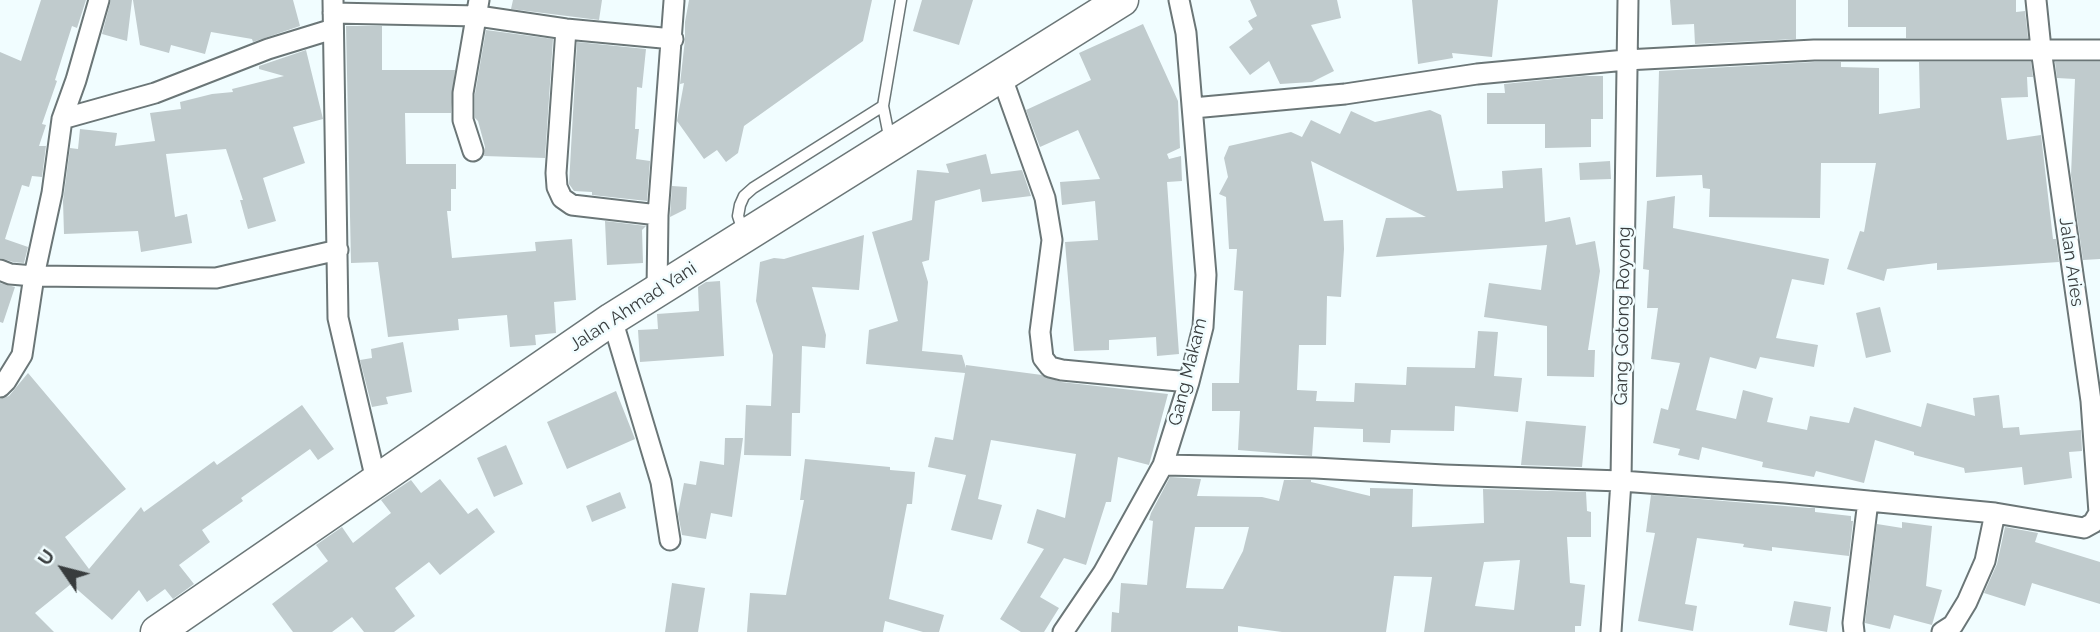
<!DOCTYPE html>
<html>
<head>
<meta charset="utf-8">
<style>
  body { margin:0 }
  #map { position:relative; width:2100px; height:632px; overflow:hidden; background:#f1fdff; font-family:Raleway,sans-serif }
  canvas { display:block }
  .north { position:absolute; left:28px; top:534px; width:70px; height:70px; -webkit-text-stroke:5px #f1fdff; paint-order:stroke; rotate:305deg; font-size:19px; font-weight:700; line-height:28px; text-align:center; color:#383c3d }
  .north::after { content:''; display:block; margin:auto; width:24px; height:32px; background:#383c3d; clip-path:polygon(50% 0,100% 100%,50% 72%,0 100%) }
</style>
</head>
<body>
<div id="map">
<canvas width="2100" height="632"></canvas>
<div class="north">U</div>
</div>
<script>
const ctx = document.querySelector('canvas').getContext('2d');
ctx.lineJoin = 'round';
function fill(path, color) { ctx.fillStyle = color; ctx.fill(path, 'evenodd'); }
const poly = rows => new Path2D(rows.map(r => 'M' + r).join(''));
function strokePath(path, color, width, dash) { ctx.strokeStyle = color; ctx.lineWidth = width; ctx.lineCap = dash ? 'butt' : 'round'; ctx.setLineDash(dash || []); ctx.stroke(path); }
function write(font, color, halo, rows, align = 'center') {
  ctx.font = font + ' Raleway,sans-serif'; ctx.lineWidth = 5; ctx.setLineDash([]); ctx.textBaseline = 'middle'; ctx.strokeStyle = halo; ctx.fillStyle = color; for (const [text, x, y, turn = 0] of rows) {
    ctx.save(); ctx.translate(x, y); ctx.rotate((+turn || 0) * Math.PI / 180); ctx.textAlign = isNaN(turn) ? turn : align; if (halo) ctx.strokeText(text, 0, 0); ctx.fillText(text, 0, 0); ctx.restore();
  }
}
fill(poly([
  [41,0,86,0,77,28,72,26,55,80,57,81,42,124,46,125,39,146,46,146,42,177,32,176,29,187,22,185,5,239,28,247,24,263,13,262,0,258,0,52,21,61],
  [111,0,132,0,127,41,102,34],
  [133,0,293,0,300,26,253,42,252,39,211,32,205,54,171,45,169,53,140,45],
  [513,0,602,0,599,20,511,9],
  [689,0,872,0,863,41,744,126,738,153,726,162,717,150,704,159,677,121,684,83,680,84,685,39,685,22],
  [922,0,973,0,959,45,913,31],
  [1250,0,1337,0,1341,18,1311,25,1334,71,1312,82,1280,84,1269,61,1250,75,1229,47,1253,29,1248,21,1257,16],
  [1412,0,1498,0,1492,57,1452,53,1453,58,1418,64],
  [1670,0,1796,0,1796,39,1695,44,1694,24,1672,25],
  [1848,0,2016,0,2016,12,2025,11,2028,38,1906,38,1906,27,1848,27],
  [1143,24,1178,101,1180,148,1167,154,1169,159,1181,156,1182,181,1167,182,1179,354,1157,356,1156,337,1109,340,1109,350,1074,351,1065,242,1098,240,1095,201,1062,205,1060,182,1100,179,1078,130,1040,147,1026,110,1091,80,1079,53],
  [346,26,382,26,382,70,455,70,451,113,405,113,406,164,456,164,456,189,451,189,451,211,447,211,452,258,536,251,535,242,572,239,576,300,554,302,556,333,535,335,536,345,510,347,507,315,458,319,459,330,388,337,378,262,351,263],
  [486,30,553,39,545,158,484,156,485,147,478,121,475,118,475,94],
  [577,42,646,49,642,88,637,87,635,129,639,129,636,159,650,161,647,201,592,195,592,192,574,191,569,184],
  [306,50,323,119,293,127,305,163,263,178,276,221,248,229,240,200,243,200,226,149,166,154,175,217,187,214,192,243,141,252,138,231,64,234,63,201,70,148,78,149,80,129,117,133,115,146,155,141,150,113,181,109,180,102,212,94,233,92,232,89,284,76,259,69,259,66],
  [1814,62,1841,62,1841,67,1879,68,1879,114,1920,108,1919,62,2031,62,2033,77,2027,77,2028,97,2001,98,2007,140,2041,135,2053,239,2056,239,2059,262,1937,270,1937,263,1887,269,1884,281,1847,269,1860,231,1864,232,1876,163,1821,163,1820,218,1709,217,1710,189,1703,188,1702,175,1656,177,1659,71],
  [2055,62,2100,62,2100,259,2083,260,2071,175,2075,79,2057,78],
  [1584,76,1603,76,1603,119,1591,119,1591,147,1545,148,1545,124,1487,124,1487,93,1505,93,1504,84],
  [1430,110,1441,115,1457,191,1503,188,1502,171,1542,168,1545,222,1570,217,1576,245,1595,241,1600,271,1588,350,1595,350,1594,377,1547,376,1547,326,1484,317,1489,283,1541,290,1547,245,1376,257,1386,218,1426,217,1311,161,1324,221,1343,220,1344,249,1341,297,1327,296,1326,345,1299,345,1297,390,1317,391,1316,401,1354,402,1355,383,1406,385,1407,367,1475,368,1478,331,1498,332,1494,376,1522,378,1518,412,1455,406,1454,431,1391,430,1390,443,1363,442,1363,429,1314,427,1312,456,1238,450,1240,411,1212,411,1212,383,1239,383,1243,291,1234,290,1237,249,1229,249,1226,197,1219,194,1228,177,1224,158,1229,146,1291,132,1302,137,1311,120,1340,134,1351,111,1375,122],
  [986,154,991,174,1022,170,1031,196,982,202,980,189,935,201,929,260,922,262,928,282,922,351,962,355,966,368,966,365,1042,375,1061,382,1168,394,1149,465,1118,457,1111,502,1106,502,1086,565,1064,558,1040,597,1059,608,1044,632,1021,632,1000,619,1044,549,1027,543,1037,509,1065,518,1076,454,991,440,978,499,1002,505,992,540,951,530,966,475,928,467,935,437,953,440,965,373,866,364,869,330,898,321,872,232,912,220,917,170,949,173,946,164],
  [1610,161,1611,179,1580,180,1579,163],
  [672,186,687,187,686,209,670,217],
  [1675,196,1673,228,1829,259,1824,285,1792,279,1776,338,1818,345,1814,367,1760,357,1756,369,1710,357,1696,410,1736,419,1743,390,1773,398,1767,422,1807,430,1810,416,1849,423,1854,407,1921,427,1927,403,1975,416,1973,398,1999,395,2003,428,2019,427,2020,435,2081,430,2082,451,2069,452,2072,478,2024,485,2022,467,1965,473,1964,468,1914,455,1914,452,1875,440,1864,483,1816,471,1814,477,1762,467,1763,462,1702,447,1699,460,1678,455,1680,449,1653,443,1661,408,1668,410,1680,363,1651,359,1658,308,1647,308,1649,270,1643,269,1647,201],
  [605,221,646,226,642,230,643,263,607,265],
  [864,235,859,290,812,287,826,335,825,348,802,346,800,413,792,413,791,456,744,455,746,405,771,406,773,355,756,301,760,262,774,258,784,259],
  [720,281,724,356,640,362,638,330,658,329,657,314,699,311,698,287,706,282],
  [0,283,15,287,3,323,0,322],
  [1880,307,1891,352,1866,358,1856,313],
  [403,342,412,392,386,397,388,404,372,407,360,360,372,358,371,349],
  [28,373,126,489,65,537,89,569,141,507,144,512,214,461,217,465,302,405,334,449,318,460,310,449,241,498,243,501,202,530,210,542,179,565,194,584,173,599,165,589,147,602,139,590,112,620,71,584,35,613,54,632,0,632,0,399,9,396],
  [616,391,635,439,567,469,547,422],
  [1526,421,1586,426,1582,467,1521,465],
  [725,438,743,438,732,517,711,513,706,539,682,535,678,514,684,483,696,485,700,461,724,465],
  [506,445,523,484,494,497,477,458],
  [805,459,890,467,890,470,915,472,912,504,907,504,889,599,944,615,939,632,923,632,885,621,883,632,747,632,750,593,786,595,804,500,800,500],
  [1170,477,1201,479,1197,496,1262,497,1279,501,1284,480,1311,480,1311,482,1370,496,1370,488,1413,489,1412,527,1484,523,1483,489,1586,492,1587,511,1591,512,1591,537,1567,537,1570,583,1585,585,1581,626,1575,626,1575,632,1424,632,1432,577,1394,576,1386,632,1282,632,1238,626,1238,632,1111,632,1112,612,1119,613,1121,583,1147,585,1153,521,1149,520,1151,513],
  [1195,527,1249,527,1243,551,1223,589,1186,588],
  [1520,560,1514,610,1475,606,1484,562],
  [440,479,468,514,477,508,495,532,440,575,429,562,395,588,415,616,394,632,364,632,352,617,332,632,293,632,272,604,328,561,316,545,342,527,353,543,391,513,381,500,411,480,421,493],
  [620,492,626,508,592,522,586,506],
  [1651,495,1809,508,1815,508,1815,512,1851,516,1851,521,1853,521,1849,556,1772,547,1772,551,1743,547,1744,544,1697,538,1685,604,1697,606,1693,631,1638,621,1655,533,1646,532],
  [1902,522,1932,526,1926,586,1942,590,1932,625,1894,615,1890,629,1865,623,1877,524,1902,528],
  [2005,527,2038,533,2035,542,2100,562,2100,604,2032,583,2025,606,1984,593,1997,564],
  [672,583,705,588,698,632,665,632],
  [1794,601,1831,607,1827,632,1789,625]
]), '#c0cbcd');
const service = poly([
  [883,106,901,0],
  [743,231,738,216,740,205,744,196,753,188,883,106,890,141]
]);
const minor = poly([
  [333,0,338,318,376,480],
  [333,13,478,16,566,29,673,39],
  [566,29,556,173,557,187,562,198,572,205,658,215],
  [1001,75,1045,198,1052,240,1040,332,1043,358,1050,367,1062,370,1189,382],
  [1193,108,1345,94,1477,74,1626,60,1814,50,2100,50],
  [62,119,155,93,268,49,333,29],
  [473,151,463,120,463,93,479,0],
  [0,270,10,274,34,276,216,278,338,250],
  [657,291,658,215,674,1],
  [612,319,661,482,670,540],
  [0,387,6,381,22,355,34,276,52,193,62,119,76,80,99,0],
  [1163,465,1315,468,1444,475,1621,481,1784,493,1995,513,2084,528,2093,523,2099,513,2091,401,2041,49,2036,0],
  [1063,632,1103,573,1163,465,1189,382,1203,327,1206,275,1186,33,1179,0],
  [1611,632,1621,481,1628,0],
  [1854,632,1853,623,1868,501],
  [1942,632,1953,625,1967,602,1985,561,1995,513]
]);
const trunk = poly([
  [157,632,612,319,1122,0]
]);
strokePath(service, '#6b7677', 13);
strokePath(minor, '#6b7677', 23);
strokePath(trunk, '#6b7677', 35);
strokePath(service, '#fff', 10);
strokePath(minor, '#fff', 19);
strokePath(trunk, '#fff', 32);
write('18px', '#383c3d', '#f1fdff', [
  ["Jalan Aries",2071,262,82],
  ["Jalan Ahmad Yani",633,307,-33],
  ["Gang Gotong Royong",1623,316,-89],
  ["Gang Makam",1188,372,-76]
]);
</script>
</body>
</html>
